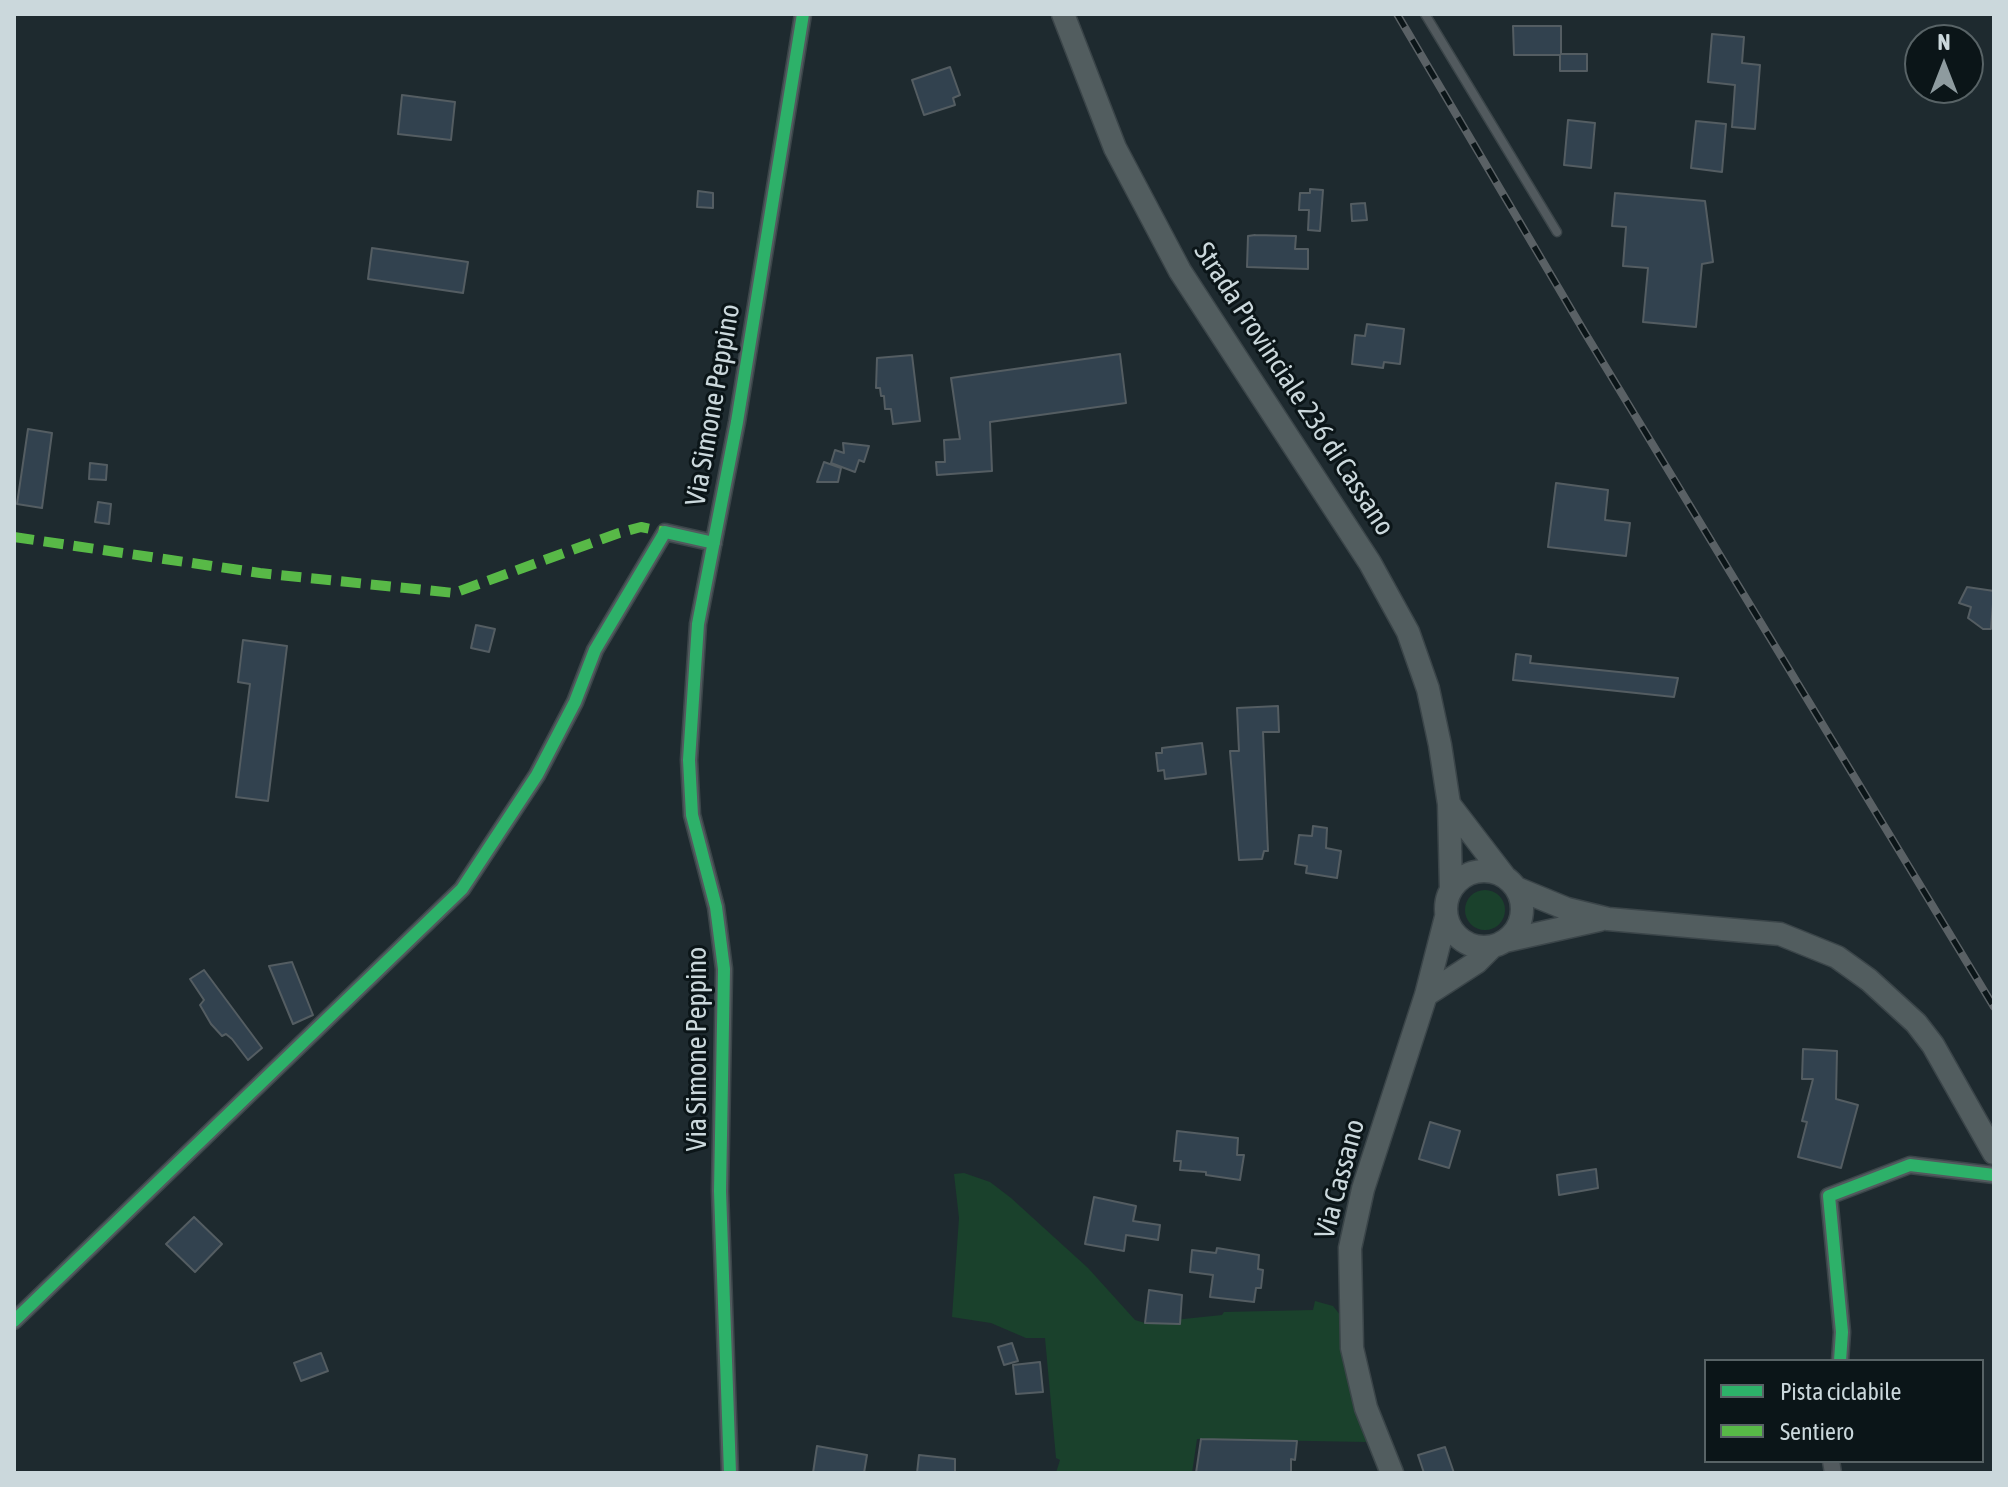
<!DOCTYPE html>
<html>
<head>
<meta charset="utf-8">
<style>
  body { margin:0 }
  #map { position:relative; width:2008px; height:1487px; overflow:hidden; background:#1e2a2f; font-family:"Asap Condensed",sans-serif }
  canvas { display:block }
  .frame { position:absolute; inset:0; border:16px solid #cbd8dc; pointer-events:none }
  .legend { position:absolute; left:1704px; top:1359px; width:280px; height:104px; box-sizing:border-box; background:#0b1518; border:2px solid #586366; margin:0; padding:10px 14px; list-style:none; font-size:24px; color:#cbd8dc }
  .legend li { display:flex; align-items:center; gap:16px; height:40px }
  .legend b { width:40px; border:2px solid #586366 }
  .north { position:absolute; left:1904px; top:24px; width:80px; height:80px; box-sizing:border-box; background:#0b1518; border:2px solid #586366; border-radius:50%; rotate:0deg; font-size:22px; font-weight:700; line-height:32px; text-align:center; color:#cbd8dc }
  .north::after { content:''; display:block; margin:auto; width:28px; height:36px; background:#8e9b9f; clip-path:polygon(50% 0,100% 100%,50% 72%,0 100%) }
</style>
</head>
<body>
<div id="map">
<canvas width="2008" height="1487"></canvas>
<div class="frame"></div>
<ul class="legend">
<li><b style="height:10px;background:#2db169"></b>Pista ciclabile</li>
<li><b style="height:10px;background:#58b947"></b>Sentiero</li>
</ul>
<div class="north">N</div>
</div>
<script>
const ctx = document.querySelector('canvas').getContext('2d');
ctx.lineJoin = 'round';
function fill(path, color) { ctx.fillStyle = color; ctx.fill(path, 'evenodd'); }
const poly = rows => new Path2D(rows.map(r => 'M' + r).join(''));
function strokePath(path, color, width, dash) { ctx.strokeStyle = color; ctx.lineWidth = width; ctx.lineCap = dash ? 'butt' : 'round'; ctx.setLineDash(dash || []); ctx.stroke(path); }
function write(font, color, halo, rows, align = 'center') {
  ctx.font = font + ' "Asap Condensed",sans-serif'; ctx.lineWidth = 6; ctx.setLineDash([]); ctx.textBaseline = 'middle'; ctx.strokeStyle = halo; ctx.fillStyle = color; for (const [text, x, y, turn = 0] of rows) {
    ctx.save(); ctx.translate(x, y); ctx.rotate((+turn || 0) * Math.PI / 180); ctx.textAlign = isNaN(turn) ? turn : align; if (halo) ctx.strokeText(text, 0, 0); ctx.fillText(text, 0, 0); ctx.restore();
  }
}
fill(poly([
  '1465 910a20 20 0 1 1 40 0a20 20 0 1 1-40 0Z',
  [964,1173,990,1182,1011,1198,1088,1268,1135,1320,1145,1323,1222,1315,1224,1312,1313,1310,1315,1301,1333,1306,1341,1316,1351,1391,1368,1442,1197,1439,1192,1473,1056,1473,1060,1460,1056,1458,1045,1338,1026,1338,991,1323,952,1317,959,1218,954,1174]
]), '#1a412c');
const building = poly([
  [1513,26,1561,26,1561,54,1587,54,1587,71,1560,71,1560,55,1514,55,1513,26],
  [1712,34,1744,37,1742,63,1760,65,1755,129,1732,127,1735,85,1708,82,1712,34],
  [950,67,960,95,953,98,955,105,924,115,912,80,950,67],
  [402,95,455,102,451,140,398,134,402,95],
  [1568,120,1595,123,1591,168,1564,165,1568,120],
  [1696,121,1726,124,1722,172,1691,168,1696,121],
  [1310,189,1323,190,1320,231,1308,230,1309,210,1299,210,1300,193,1310,193,1310,189],
  [698,191,713,193,713,208,697,207,698,191],
  [1615,193,1705,201,1713,262,1702,264,1696,327,1643,322,1648,268,1623,266,1626,227,1612,226,1615,193],
  [1365,203,1367,220,1352,221,1351,204,1365,203],
  [1255,235,1296,236,1295,249,1308,249,1308,269,1247,267,1248,236,1255,235],
  [372,248,468,262,463,293,368,279,372,248],
  [1367,324,1404,329,1400,364,1384,362,1383,368,1352,364,1355,335,1365,336,1367,324],
  [1120,354,1126,403,990,422,992,471,937,475,936,462,945,462,944,440,960,439,951,378,1120,354],
  [912,355,920,421,893,424,891,409,885,409,884,396,881,396,880,388,876,388,877,358,912,355],
  [28,429,52,433,42,508,17,504,28,429],
  [843,443,869,446,864,462,859,460,855,472,831,463,835,450,844,453,843,443],
  [824,462,841,468,838,482,817,482,824,462],
  [90,463,107,465,106,480,89,479,90,463],
  [1556,483,1608,490,1605,520,1630,523,1626,556,1548,547,1556,483],
  [98,502,111,504,109,524,95,522,98,502],
  [1967,587,1994,591,1991,629,1983,629,1968,618,1971,607,1959,603,1967,587],
  [476,625,495,629,489,652,471,648,476,625],
  [243,640,287,646,268,801,236,797,250,684,238,682,243,640],
  [1516,654,1531,656,1530,663,1678,678,1674,697,1513,680,1516,654],
  [1278,706,1279,732,1263,732,1268,851,1264,851,1262,859,1239,860,1230,751,1239,751,1237,708,1278,706],
  [1202,743,1206,774,1165,779,1164,770,1158,771,1156,753,1162,753,1162,748,1202,743],
  [1313,826,1327,828,1326,848,1341,851,1337,878,1306,873,1307,866,1295,864,1299,835,1312,836,1313,826],
  [292,962,313,1015,293,1024,269,966,292,962],
  [204,970,262,1048,248,1060,232,1039,226,1034,222,1036,211,1024,200,1005,204,1000,190,979,204,970],
  [1803,1049,1837,1051,1836,1099,1858,1105,1841,1168,1798,1157,1807,1122,1802,1121,1813,1079,1802,1079,1803,1049],
  [1430,1122,1460,1131,1449,1168,1419,1159,1430,1122],
  [1177,1131,1238,1138,1237,1155,1244,1155,1240,1180,1206,1175,1206,1172,1180,1170,1181,1161,1174,1161,1177,1131],
  [1596,1169,1598,1188,1559,1195,1557,1175,1596,1169],
  [1094,1197,1136,1206,1133,1221,1160,1225,1158,1240,1126,1235,1124,1251,1085,1244,1094,1197],
  [194,1217,222,1244,195,1272,166,1244,194,1217],
  [1217,1248,1259,1255,1258,1269,1263,1270,1261,1288,1256,1288,1254,1302,1210,1297,1213,1275,1190,1272,1192,1250,1216,1253,1217,1248],
  [1149,1290,1182,1295,1180,1324,1145,1323,1149,1290],
  [1012,1343,1018,1361,1004,1365,998,1347,1012,1343],
  [321,1353,328,1371,301,1381,294,1363,321,1353],
  [1040,1362,1043,1392,1016,1394,1013,1365,1040,1362],
  [1201,1439,1297,1441,1295,1460,1291,1459,1291,1473,1196,1473,1201,1439],
  [817,1446,867,1455,864,1473,813,1473,817,1446],
  [1445,1447,1454,1473,1424,1473,1418,1455,1445,1447],
  [919,1455,955,1459,955,1473,917,1473,919,1455]
]);
fill(building, '#32424f');
strokePath(building, '#545d62', 2);
const lane = poly([
  [1425,14,1557,232]
]);
const street = poly([
  [14,1321,462,889,537,775,575,702,595,650,665,532,714,543],
  [1840,1361,1842,1332,1829,1196,1910,1165,1994,1175],
  [1831,1461,1833,1473],
  [730,1473,720,1191,724,969,716,907,692,815,689,760,698,624,737,422,803,14]
]);
const secondary = poly([
  [1063,14,1115,148,1180,271,1370,563,1408,632,1428,689,1440,745,1449,804,1451,888],
  [1449,804,1505,877],
  '1446 909a38 38 0 1 1 76 0a38 38 0 1 1-76 0Z',
  [1516,888,1567,909,1608,919,1780,934,1837,957,1869,980,1916,1023,1933,1045,1994,1153],
  [1505,941,1599,920],
  [1426,995,1477,962,1492,947],
  [1392,1473,1366,1408,1352,1348,1350,1248,1363,1189,1426,995,1446,917]
]);
strokePath(lane, '#3b4549', 11);
strokePath(street, '#3b4549', 19);
strokePath(secondary, '#3b4549', 25);
strokePath(lane, '#525a5e', 8);
strokePath(street, '#525a5e', 16);
strokePath(secondary, '#525d5f', 22);
const rail = poly([
  [1397,14,1585,333,1994,1007]
]);
strokePath(rail, '#5a6165', 8);
strokePath(rail, '#0b1518', 5, [15]);
strokePath(poly([
  [14,537,260,573,454,593,619,533,641,527,665,532]
]), '#58b947', 10, [20, 10]);
strokePath(poly([
  [14,1321,462,889,537,775,575,702,595,650,665,532,714,543],
  [1840,1361,1842,1332,1829,1196,1910,1165,1994,1175],
  [730,1473,720,1191,724,969,716,907,692,815,689,760,698,624,737,422,803,14]
]), '#2db169', 12);
write('28px', '#cbd8dc', '#0b1518', [
  ["Strada Provinciale 236 di Cassano",1294,389,57],
  ["Via Simone Peppino",713,405,-80],
  ["Via Simone Peppino",697,1049,-90],
  ["Via Cassano",1340,1179,-75]
]);
</script>
</body>
</html>
